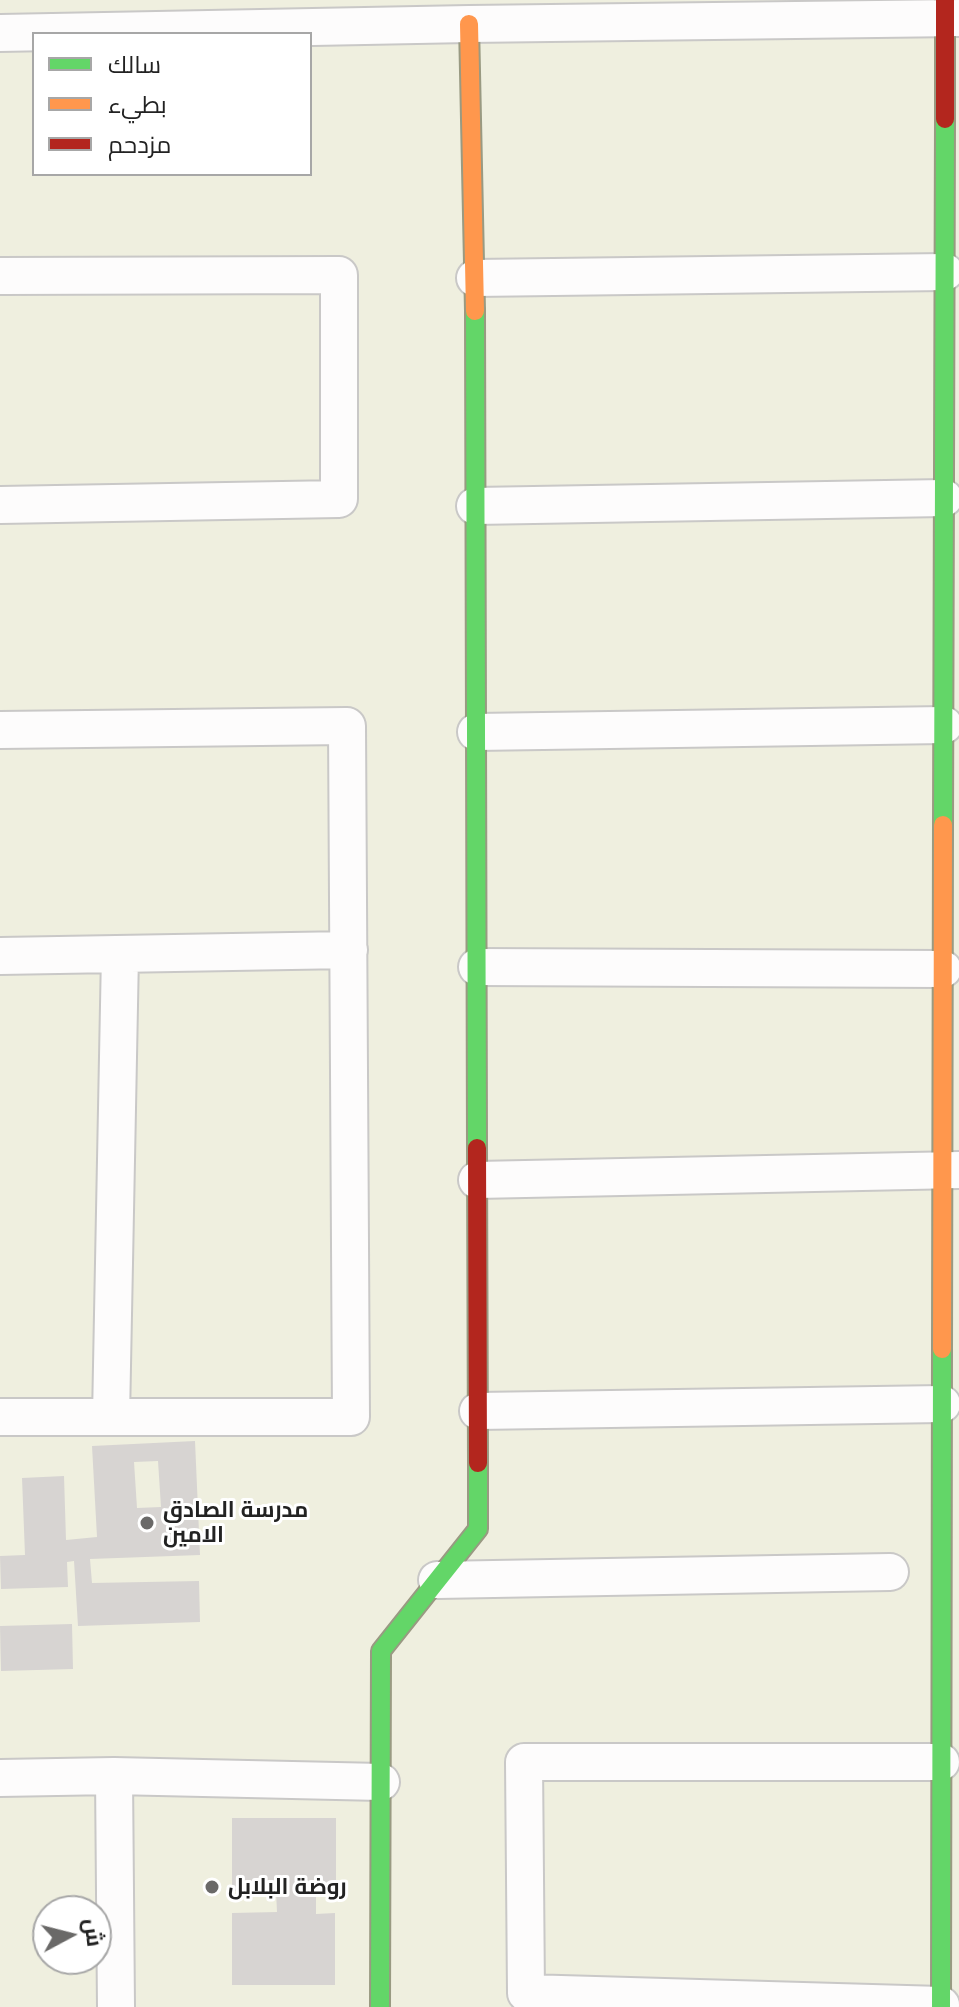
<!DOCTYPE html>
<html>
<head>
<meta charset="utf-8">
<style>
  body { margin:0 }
  #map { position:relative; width:959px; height:2007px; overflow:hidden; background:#f0eeeb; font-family:Quicksand,Cairo,sans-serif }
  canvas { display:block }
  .legend { position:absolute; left:32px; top:32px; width:280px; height:144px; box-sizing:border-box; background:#fff; border:2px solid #a7a7a7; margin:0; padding:10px 14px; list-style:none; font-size:24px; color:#222 }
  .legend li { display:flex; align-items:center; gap:16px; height:40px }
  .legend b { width:40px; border:2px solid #a7a7a7 }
  .north { position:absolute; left:32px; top:1895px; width:80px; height:80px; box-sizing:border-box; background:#fff; border:2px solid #a7a7a7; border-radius:50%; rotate:83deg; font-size:22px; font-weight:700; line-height:32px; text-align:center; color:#222 }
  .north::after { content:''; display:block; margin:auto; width:28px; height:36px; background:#6a6968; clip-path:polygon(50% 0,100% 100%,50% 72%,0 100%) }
</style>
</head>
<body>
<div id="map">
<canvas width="959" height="2007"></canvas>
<ul class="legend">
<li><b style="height:10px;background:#63d668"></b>سالك</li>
<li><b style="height:10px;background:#ff974d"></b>بطيء</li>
<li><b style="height:10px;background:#b3261e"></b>مزدحم</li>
</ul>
<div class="north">ش</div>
</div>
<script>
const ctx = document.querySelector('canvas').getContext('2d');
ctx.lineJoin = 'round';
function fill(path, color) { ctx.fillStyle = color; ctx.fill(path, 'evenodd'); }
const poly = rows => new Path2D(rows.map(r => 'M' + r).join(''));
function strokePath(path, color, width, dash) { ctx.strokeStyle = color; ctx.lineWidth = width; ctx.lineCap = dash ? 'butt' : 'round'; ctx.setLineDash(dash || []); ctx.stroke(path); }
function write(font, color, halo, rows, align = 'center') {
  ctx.font = font + ' Quicksand,Cairo,sans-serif'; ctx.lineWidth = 6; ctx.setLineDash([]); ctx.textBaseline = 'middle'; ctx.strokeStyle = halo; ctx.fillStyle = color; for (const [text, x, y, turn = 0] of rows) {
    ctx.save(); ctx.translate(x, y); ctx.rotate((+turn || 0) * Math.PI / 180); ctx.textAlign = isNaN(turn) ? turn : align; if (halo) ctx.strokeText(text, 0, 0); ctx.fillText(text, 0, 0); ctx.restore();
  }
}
fill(poly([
  [0,0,959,0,959,2007,0,2007],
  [34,34,310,34,310,174,34,174],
  [48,1911,96,1911,96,1959,48,1959]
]), '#efefdf');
fill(poly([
  [195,1441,200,1555,90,1559,92,1583,199,1581,200,1622,78,1626,74,1561,67,1562,68,1587,1,1589,0,1556,25,1555,22,1478,64,1476,66,1540,97,1537,92,1446],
  [158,1461,161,1507,137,1508,134,1462],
  [72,1624,73,1669,1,1671,0,1626],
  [232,1818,336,1818,336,1891,316,1891,316,1914,335,1913,335,1985,232,1985,232,1913,277,1912,276,1891,232,1891]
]), '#d7d4d2');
const street = poly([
  [0,33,469,24,959,18],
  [0,276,339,275,339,499,0,505],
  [475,278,945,272],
  [475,506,944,498],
  [0,730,347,726,351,1417,0,1417],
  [476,732,944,725],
  [0,956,349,950],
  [477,967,943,969],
  [477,1180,959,1170],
  [478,1411,942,1404],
  [111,1417,120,954],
  [437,1580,890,1572],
  [114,1776,116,2007],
  [0,1778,114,1776,381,1782],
  [941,2005,526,1993,524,1762,941,1762]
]);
const fast = poly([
  [475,311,477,1148],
  [943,825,945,119],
  [380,2007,381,1651,478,1529,478,1463],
  [941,2007,942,1349]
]);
const slow = poly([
  [469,24,475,311],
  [942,1349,943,825]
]);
const jam = poly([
  [945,119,945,0],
  [477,1148,478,1463]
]);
strokePath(street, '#c9c8c7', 40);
strokePath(fast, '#999a82', 22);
strokePath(slow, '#999a82', 22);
strokePath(jam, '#999a82', 22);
strokePath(street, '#fdfcfc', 36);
strokePath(fast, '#63d668', 18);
strokePath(slow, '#ff974d', 18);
strokePath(jam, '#b3261e', 18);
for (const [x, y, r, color] of [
  [147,1523,8,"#6a6968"],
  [212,1887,8,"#6a6968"]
]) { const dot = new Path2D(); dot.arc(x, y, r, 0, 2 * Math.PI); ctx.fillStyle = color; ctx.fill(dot); strokePath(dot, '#fff', 3); }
write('bold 22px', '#222', '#fff', [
  ["مدرسة الصادق",163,1510],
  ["الامين",163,1535],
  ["روضة البلابل",228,1887]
], 'left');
</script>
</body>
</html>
